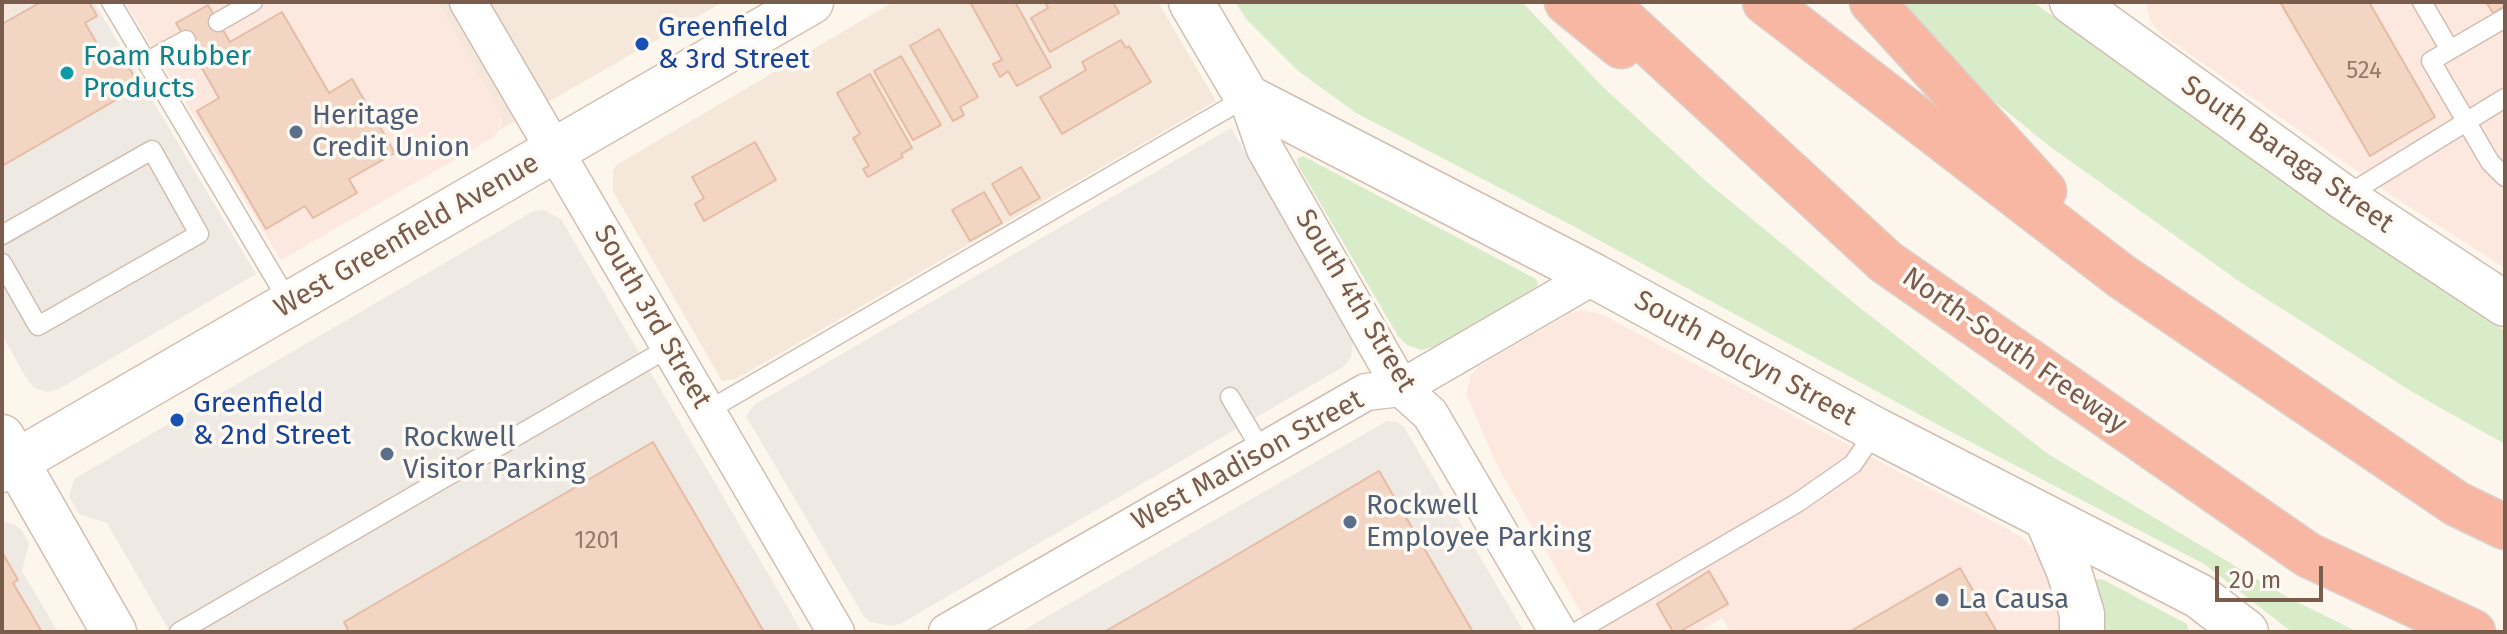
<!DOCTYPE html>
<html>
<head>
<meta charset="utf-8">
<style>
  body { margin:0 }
  #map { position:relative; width:2507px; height:634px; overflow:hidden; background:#fdf6ec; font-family:"Fira Sans",sans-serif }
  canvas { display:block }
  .frame { position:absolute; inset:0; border:4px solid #7a5c4d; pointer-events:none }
  .scale { position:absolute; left:2215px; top:566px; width:108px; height:36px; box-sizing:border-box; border:4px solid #7a5c4d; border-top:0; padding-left:10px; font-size:24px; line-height:28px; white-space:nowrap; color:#7a5c4d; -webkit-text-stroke:6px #fffaf3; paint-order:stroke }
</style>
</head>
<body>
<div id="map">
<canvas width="2507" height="634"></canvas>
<div class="frame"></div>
<div class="scale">20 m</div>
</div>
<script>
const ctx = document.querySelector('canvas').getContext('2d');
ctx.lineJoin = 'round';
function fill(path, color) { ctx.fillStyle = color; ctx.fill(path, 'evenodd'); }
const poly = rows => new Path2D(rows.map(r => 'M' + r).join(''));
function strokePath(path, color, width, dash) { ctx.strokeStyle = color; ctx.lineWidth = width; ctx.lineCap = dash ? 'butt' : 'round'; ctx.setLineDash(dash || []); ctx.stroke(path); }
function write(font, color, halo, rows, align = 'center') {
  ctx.font = font + ' "Fira Sans",sans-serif'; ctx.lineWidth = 7; ctx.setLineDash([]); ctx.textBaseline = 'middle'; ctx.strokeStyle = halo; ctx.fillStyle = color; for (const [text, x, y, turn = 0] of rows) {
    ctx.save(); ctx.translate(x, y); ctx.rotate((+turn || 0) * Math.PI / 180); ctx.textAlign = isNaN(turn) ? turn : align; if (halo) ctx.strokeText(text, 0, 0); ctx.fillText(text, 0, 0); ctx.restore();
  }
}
fill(poly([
  [2,2,35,2,2,21],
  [437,2,723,2,499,130,502,120],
  [893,2,1158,2,1216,101,736,379,722,381,613,191,613,170,618,164]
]), '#f5e8da');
fill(poly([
  [129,2,437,2,501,112,499,130,494,137,281,260,126,4],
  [2149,2,2505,2,2505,268,2394,197,2160,33,2151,22,2146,4],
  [1582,310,1601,314,2020,536,2038,552,2072,632,1731,632,1722,618,1699,632,1592,632,1498,467,1466,394,1471,375,1479,366,1570,313]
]), '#fde8e0');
fill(poly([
  [35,2,94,2,256,274,57,390,46,392,35,388,28,381,2,335,2,21],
  [1231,128,1349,332,1353,341,1351,358,1343,367,900,624,890,626,870,622,863,615,746,416,754,405],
  [543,210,561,219,802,632,170,632,107,523,79,514,69,496,74,479,532,212],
  [1387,421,1397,422,1404,427,1524,632,1020,632],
  [2,522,13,524,21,529,29,543,22,571,58,632,2,632]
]), '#efe9e4');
fill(poly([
  [1235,2,1522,2,1603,87,1707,182,1854,303,2048,454,2287,597,2358,632,2292,632,2204,564,1944,428,1573,226,1356,113,1297,70,1248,21],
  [1889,2,2033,2,2387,253,2505,331,2505,444,2414,393,2240,282,2048,145,1973,84],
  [1303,156,1536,279,1538,284,1534,290,1437,346,1421,350,1407,345,1398,336,1299,167,1297,159],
  [2097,579,2102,579,2187,624,2189,632,2103,632,2094,584]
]), '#d8ecc9');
const building = poly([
  [41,2,89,2,97,16,85,23,106,59,119,51,140,86,2,166,2,24,41,2],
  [970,2,1015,2,1051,67,1017,86,1008,71,1000,77,993,64,1002,60,970,2],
  [1045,2,1113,2,1119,13,1050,52,1031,18,1048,8,1045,2],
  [2280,2,2369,2,2435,117,2370,156,2280,2],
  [2486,2,2505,2,2505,6,2493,13,2486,2],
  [208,5,230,42,282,12,329,93,352,79,395,153,349,179,357,193,313,218,305,206,266,229,197,111,219,98,176,23,208,5],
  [939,29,978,97,960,107,964,115,953,121,910,46,939,29],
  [1121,40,1126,48,1129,46,1151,82,1062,134,1040,97,1086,70,1082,62,1121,40],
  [901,56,941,125,913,140,874,71,901,56],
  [870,74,912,148,901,154,903,157,868,177,863,169,869,166,853,138,860,134,837,93,870,74],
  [755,142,776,180,704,221,695,204,704,198,692,177,755,142],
  [1021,167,1040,198,1010,215,992,184,1021,167],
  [984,192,1002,223,970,241,952,210,984,192],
  [653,442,764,632,349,632,344,622,653,442],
  [1379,471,1473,632,1104,632,1172,593,1379,471],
  [2,552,18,580,13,583,42,632,2,632,2,552],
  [1960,568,1997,632,1849,632,1960,568],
  [1709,571,1728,604,1679,632,1673,632,1657,604,1709,571]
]);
fill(building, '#f3d5c3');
strokePath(building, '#e6bba3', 2);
const service = poly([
  [111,2,290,304],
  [2422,2,2450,50],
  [2505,18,2431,61,2490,162,2505,177],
  [218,22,253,2],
  [146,62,186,40],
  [2344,197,2505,98],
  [2,235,152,150,199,234,38,326,2,263],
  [1230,397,1262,451],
  [707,411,1247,97],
  [179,632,670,347],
  [1576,632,1797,503,1853,464,1876,430]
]);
const minor = poly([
  [468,2,836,632],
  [1247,97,1265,149,1401,388,1430,414,1558,632],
  [947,632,1366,392,1401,388,1594,276]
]);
const tertiary = poly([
  [1191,2,1247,97,1594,276,1876,430,2199,596,2246,632],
  [2072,2,2343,197,2505,304],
  [2,437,114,632],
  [2047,519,2069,571,2082,614,2082,632]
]);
const secondary = poly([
  [2,470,811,2]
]);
const motorway = poly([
  [1567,2,1621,46],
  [1604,2,1886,262,2308,555,2473,632],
  [1765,2,2121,276,2457,504,2505,527],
  [1872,2,2044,191]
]);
strokePath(service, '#d1beb0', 21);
strokePath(minor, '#d1beb0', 39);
strokePath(tertiary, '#d1beb0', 47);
strokePath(secondary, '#d6c0b0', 47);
strokePath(motorway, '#dad1cd', 47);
strokePath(service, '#fff', 18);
strokePath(minor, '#fff', 36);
strokePath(tertiary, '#fff', 44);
strokePath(secondary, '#fff', 44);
strokePath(motorway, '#f7b7a3', 44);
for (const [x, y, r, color] of [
  [642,44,8,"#1a4fb4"],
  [67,73,8,"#0f9aa8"],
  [296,132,8,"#5c6f8a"],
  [177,420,8,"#1a4fb4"],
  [387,454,8,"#5c6f8a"],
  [1350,522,8,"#5c6f8a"],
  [1942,600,8,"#5c6f8a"]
]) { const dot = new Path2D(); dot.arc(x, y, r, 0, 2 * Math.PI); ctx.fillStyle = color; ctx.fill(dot); strokePath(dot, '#fffaf3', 3); }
write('24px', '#987a6a', null, [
  ["524",2364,71],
  ["1201",597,541]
]);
write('28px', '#164399', '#fffaf3', [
  ["Greenfield",658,28],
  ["& 3rd Street",658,60],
  ["Greenfield",193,404],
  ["& 2nd Street",193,436]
], 'left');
write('28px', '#0d838f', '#fffaf3', [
  ["Foam Rubber",83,57],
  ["Products",83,89]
], 'left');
write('28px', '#4e5e75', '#fffaf3', [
  ["Heritage",312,116],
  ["Credit Union",312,148],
  ["Rockwell",403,438],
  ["Visitor Parking",403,470],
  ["Rockwell",1366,506],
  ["Employee Parking",1366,538],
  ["La Causa",1958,600]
], 'left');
write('28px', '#7a5c4d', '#fffaf3', [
  ["South Baraga Street",2287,155,35],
  ["West Greenfield Avenue",407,236,-30],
  ["South 4th Street",1355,301,59],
  ["South 3rd Street",652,317,60],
  ["North-South Freeway",2014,351,35],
  ["South Polcyn Street",1745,359,29],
  ["West Madison Street",1248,461,-29]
]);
</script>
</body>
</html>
